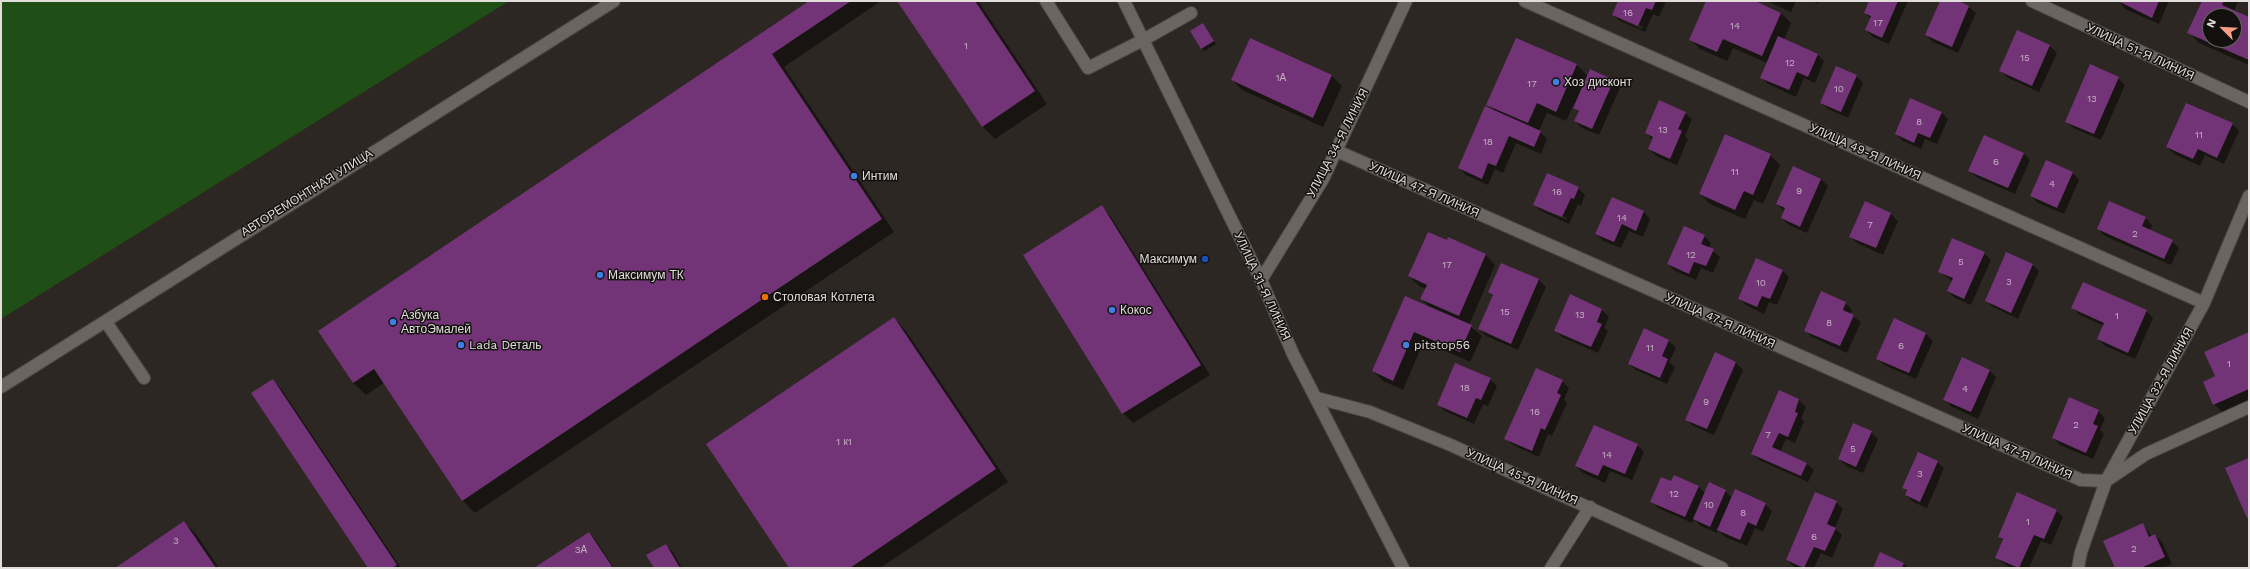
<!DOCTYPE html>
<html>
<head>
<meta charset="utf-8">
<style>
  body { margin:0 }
  #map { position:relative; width:2250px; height:569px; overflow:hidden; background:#2c2723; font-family:"Work Sans",sans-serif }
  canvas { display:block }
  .frame { position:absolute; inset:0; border:2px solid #e0ddda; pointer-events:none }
  .north { position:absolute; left:2202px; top:8px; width:40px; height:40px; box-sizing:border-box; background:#13110f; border:1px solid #656360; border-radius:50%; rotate:294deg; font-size:11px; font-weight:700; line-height:16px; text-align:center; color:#e0ddda }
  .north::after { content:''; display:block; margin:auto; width:14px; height:18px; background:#f49e88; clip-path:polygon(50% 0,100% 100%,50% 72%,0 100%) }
</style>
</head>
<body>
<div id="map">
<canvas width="2250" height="569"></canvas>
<div class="frame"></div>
<div class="north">N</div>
</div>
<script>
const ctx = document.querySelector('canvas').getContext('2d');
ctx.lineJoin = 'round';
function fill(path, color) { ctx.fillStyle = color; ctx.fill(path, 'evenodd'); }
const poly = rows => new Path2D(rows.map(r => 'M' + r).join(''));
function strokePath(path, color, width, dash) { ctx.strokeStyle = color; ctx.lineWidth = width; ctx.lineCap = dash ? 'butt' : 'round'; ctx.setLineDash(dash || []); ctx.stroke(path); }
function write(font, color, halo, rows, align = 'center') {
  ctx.font = font + ' "Work Sans",sans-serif'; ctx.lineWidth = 3; ctx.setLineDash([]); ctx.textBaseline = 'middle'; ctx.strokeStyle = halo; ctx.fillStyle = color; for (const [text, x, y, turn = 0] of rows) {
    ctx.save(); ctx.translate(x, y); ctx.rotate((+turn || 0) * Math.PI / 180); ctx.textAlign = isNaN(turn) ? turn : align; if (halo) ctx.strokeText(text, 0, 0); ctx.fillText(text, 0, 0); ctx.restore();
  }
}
fill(poly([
  [1,1,509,1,1,319]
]), '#1f4e16');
fill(poly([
  [811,1,881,1,784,67,894,232,475,513,463,501,384,383,366,395,353,383,319,331],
  [899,1,978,1,1047,104,995,139,982,126],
  [1619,1,1666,1,1659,17,1653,14,1645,32,1620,21,1613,15],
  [1620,17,1643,27,1642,29,1620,19],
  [1707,1,1753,1,1781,13,1791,23,1784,40,1817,54,1824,61,1815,83,1804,78,1796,97,1768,84,1761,77,1767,63,1733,48,1727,61,1700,49,1690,39],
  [1767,1,1796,1,1791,12],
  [1812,1,1819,1,1818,4],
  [1870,1,1908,1,1889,44,1873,37,1866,30,1871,19,1865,13],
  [1941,1,1956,1,1969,7,1976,13,1958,53,1933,42,1926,35],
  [2119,1,2169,1,2159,24,2125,9],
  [2203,1,2238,1,2234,11,2249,18,2249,65,2199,43,2189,33],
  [2210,16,2234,16,2234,40,2210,40],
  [1203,25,1216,44,1205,51,1201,48],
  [2018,32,2050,46,2057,53,2039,92,2008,78,2001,71],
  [1250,39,1332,76,1342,86,1323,127,1242,90,1232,80],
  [1516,39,1577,65,1588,76,1613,81,1620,88,1599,135,1582,128,1575,121,1579,113,1573,106,1566,121,1547,113,1539,131,1547,139,1541,154,1516,143,1503,173,1495,169,1488,185,1466,175,1459,168,1495,111,1488,104],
  [1856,76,1863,83,1848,118,1828,109,1821,102],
  [2118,78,2125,85,2101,140,2073,128,2066,121],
  [1941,112,1948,119,1937,144,1925,139,1921,149,1903,141,1896,134],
  [1685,113,1692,119,1685,136,1688,139,1677,165,1656,156,1649,149,1653,140,1646,133],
  [2232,124,2239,131,2224,164,2205,155,2200,166,2174,154,2167,147],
  [2023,153,2030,160,2015,194,1976,177,1969,170],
  [1770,155,1780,165,1763,204,1754,200,1745,219,1710,204,1700,194],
  [2073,173,2079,180,2064,214,2038,203,2031,196],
  [1821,179,1828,186,1807,233,1789,225,1782,218,1785,212,1777,204],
  [1578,188,1585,195,1581,206,1578,204,1569,224,1541,211,1534,204],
  [1541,207,1567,218,1567,220,1541,209],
  [2110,202,2146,218,2152,225,2150,231,2172,241,2179,248,2171,265,2105,236,2098,229],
  [1865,203,1891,214,1898,221,1883,255,1857,243,1850,237],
  [1102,207,1111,217,1210,375,1133,423,1123,413,1024,255],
  [1644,212,1650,219,1643,237,1629,231,1621,248,1603,241,1596,234],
  [1704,236,1711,243,1709,248,1720,257,1713,273,1701,268,1696,280,1675,271,1668,264],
  [1449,239,1486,255,1495,265,1469,325,1482,336,1470,362,1424,341,1403,390,1383,381,1373,371,1430,308,1422,299,1426,289,1419,286,1409,276],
  [1984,253,1991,260,1971,305,1955,298,1948,291,1952,281,1939,271],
  [1501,264,1539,280,1546,287,1518,350,1486,336,1479,329,1493,296,1489,292],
  [2032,264,2039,271,2018,319,1993,307,1986,301],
  [1782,270,1789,277,1777,305,1769,302,1764,314,1746,305,1739,299],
  [1570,296,1602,310,1609,317,1604,328,1608,331,1598,353,1562,337,1555,330],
  [1845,303,1852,310,1850,314,1861,322,1847,353,1812,337,1805,330],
  [2073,308,2146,311,2153,318,2135,359,2105,346,2098,339,2104,326,2080,315],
  [894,318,906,331,1008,482,880,568,791,568],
  [1894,320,1926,334,1933,341,1916,379,1884,365,1877,358],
  [1644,330,1669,341,1676,348,1669,362,1675,367,1667,384,1636,370,1629,364],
  [2249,333,2249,403,2224,414,2214,404,2216,377],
  [1715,354,1736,363,1743,370,1714,435,1693,426,1686,419],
  [1989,370,1996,377,1978,419,1952,407,1945,400],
  [1490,379,1497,386,1488,406,1483,404,1474,424,1445,411,1438,404],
  [273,380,282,390,401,568,369,568],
  [1562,381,1569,388,1564,400,1567,403,1552,436,1548,434,1539,457,1513,445,1506,439],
  [1779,392,1799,400,1806,407,1801,418,1804,421,1795,443,1786,439,1780,452,1807,464,1814,470,1808,482,1759,460,1752,453],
  [2098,411,2105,418,2100,430,2104,434,2093,459,2060,445,2053,438],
  [1871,432,1878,439,1863,473,1846,466,1839,459],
  [1637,445,1644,452,1632,480,1610,471,1605,483,1583,473,1576,466],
  [1937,462,1944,468,1927,508,1913,502,1906,495,1907,492,1903,487],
  [1674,476,1699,487,1705,493,1725,491,1732,498,1765,504,1772,511,1763,532,1755,528,1747,546,1725,537,1718,530,1717,533,1701,526,1694,519,1692,523,1658,508,1651,501,1671,482],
  [1836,502,1843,509,1835,528,1842,535,1832,558,1821,553,1814,568,1794,567,1787,560],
  [2056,510,2063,517,2051,545,2041,541,2029,568,2010,568,1996,558,2003,541,1999,537],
  [184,522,196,534,219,568,117,568],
  [2143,524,2152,537,2155,535,2162,542,2172,564,2163,568,2116,568],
  [589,533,596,540,614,568,536,568],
  [666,545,673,552,682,568,655,568],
  [1904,564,1908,568,1874,568]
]), '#0007');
fill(poly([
  [809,1,851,1,772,54,882,219,462,501,374,369,353,383,318,331],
  [897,1,975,1,1035,91,982,127],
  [1618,1,1656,1,1652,10,1646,8,1638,26,1612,15],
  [1706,1,1755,1,1781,13,1762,56,1723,39,1717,52,1689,40],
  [1869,1,1898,1,1882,38,1865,30,1871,16,1864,13],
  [1940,1,1959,1,1969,6,1952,47,1925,35],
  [2118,1,2159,1,2152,18],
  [2202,1,2224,1,2222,5,2249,17,2249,60,2187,33],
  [2210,16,2234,16,2234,40,2210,40],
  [1203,23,1214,41,1201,49,1190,31],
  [2017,30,2050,45,2032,86,1999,71],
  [1778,36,1818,54,1808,77,1797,72,1789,90,1760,78],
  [1250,38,1332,75,1313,118,1231,80],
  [1516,38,1577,64,1556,112,1537,103,1528,123,1486,105],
  [2090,64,2119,77,2094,134,2065,122],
  [1836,66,1857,75,1841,112,1820,103],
  [1590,69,1614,80,1592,129,1574,121,1579,111,1573,108],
  [1910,98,1942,112,1930,138,1918,133,1914,143,1895,134],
  [1659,100,1686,112,1678,129,1682,131,1670,159,1648,149,1653,137,1645,133],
  [2186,103,2233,123,2217,158,2198,149,2193,159,2166,147],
  [1485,106,1541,131,1534,147,1509,136,1496,166,1488,163,1482,179,1458,168],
  [1725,134,1771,154,1753,195,1744,191,1735,210,1699,194],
  [1984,135,2024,153,2008,188,1968,171],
  [2046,160,2073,172,2057,208,2030,196],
  [1793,166,1821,179,1800,227,1781,218,1785,208,1776,204],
  [1547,173,1579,187,1574,199,1571,198,1562,217,1533,205],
  [1612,197,1644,211,1636,231,1622,224,1614,242,1595,234],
  [1865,201,1891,213,1876,248,1849,237],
  [2109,201,2146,217,2142,226,2173,240,2164,259,2097,229],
  [1102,205,1201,365,1122,414,1023,255],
  [1684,226,1705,235,1701,244,1714,249,1706,266,1694,262,1689,274,1667,264],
  [1428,232,1447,240,1448,237,1486,254,1459,316,1420,299,1427,285,1408,276],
  [1952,238,1985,252,1964,299,1947,291,1953,278,1938,272],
  [2006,252,2033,264,2011,313,1985,301],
  [1756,258,1783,270,1770,299,1762,296,1757,307,1738,299],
  [1501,263,1539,279,1511,344,1478,329,1493,295,1488,292],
  [2083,282,2147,310,2128,353,2097,339,2104,323,2071,308],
  [1821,291,1846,302,1843,310,1854,315,1840,346,1804,331],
  [1570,294,1602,309,1597,322,1602,324,1591,347,1554,331],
  [1405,296,1472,325,1460,352,1414,332,1393,381,1372,371],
  [894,317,996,469,850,568,789,568,706,444],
  [1894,318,1926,333,1909,373,1876,359],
  [1644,328,1669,340,1662,356,1668,359,1660,378,1628,364],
  [2249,332,2249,389,2213,405,2203,382,2215,376,2204,352],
  [1715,352,1736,362,1707,429,1685,420],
  [1962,357,1990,370,1971,412,1943,400],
  [1455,363,1491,378,1481,400,1476,398,1467,418,1437,405],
  [1536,368,1563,380,1557,393,1561,395,1545,430,1541,428,1532,451,1504,439],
  [273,379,397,565,392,568,368,568,251,393],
  [1779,390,1799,399,1795,412,1798,413,1788,437,1779,433,1772,447,1807,463,1801,476,1751,454],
  [2069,397,2099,410,2093,424,2098,426,2086,453,2052,438],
  [1853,423,1872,431,1856,467,1838,459],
  [1594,425,1638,444,1625,474,1603,465,1598,476,1575,466],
  [1918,452,1938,461,1920,502,1905,495,1907,490,1902,488],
  [2249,458,2249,517,2247,518,2225,468],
  [1674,475,1699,486,1685,517,1650,502,1661,477,1671,481],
  [1709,482,1726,490,1710,527,1693,519],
  [1735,489,1766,503,1756,526,1748,522,1740,540,1717,530],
  [1815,492,1837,501,1827,524,1836,528,1825,551,1814,547,1804,568,1786,560],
  [2017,492,2057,510,2044,539,2034,535,2019,568,1995,558,2003,539,1998,537],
  [184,521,216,568,115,568,124,562],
  [2143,523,2149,537,2155,534,2165,557,2141,568,2115,568,2103,541],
  [589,532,613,568,534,568],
  [666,544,680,568,654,568,646,555],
  [1880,552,1904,563,1902,568,1873,568]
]), '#723377');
const service = poly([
  [1046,1,1088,68,1143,40,1191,13],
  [106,322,144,378],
  [1551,568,1590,507]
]);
const minor = poly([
  [1525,1,2204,303],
  [2032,1,2249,102],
  [1337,151,2081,480,2106,481,2146,454,2249,407],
  [1317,398,1370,412,1453,446,1722,568],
  [2078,568,2081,552,2106,481,2204,303,2249,196]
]);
const tertiary = poly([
  [1124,1,1261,280,1293,354,1403,568],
  [1261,280,1323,179,1406,1]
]);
const secondary = poly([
  [1,387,614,1]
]);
strokePath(service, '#4a4542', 14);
strokePath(minor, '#4a4542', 14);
strokePath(tertiary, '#4a4542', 14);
strokePath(secondary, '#4a4542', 14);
strokePath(service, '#6a6560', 12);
strokePath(minor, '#6a6560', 12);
strokePath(tertiary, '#6a6560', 12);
strokePath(secondary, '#6a6560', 12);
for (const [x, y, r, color] of [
  [1556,82,4,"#3f7fe0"],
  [854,176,4,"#3f7fe0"],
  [1205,259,4,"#1a4fb4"],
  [600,275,4,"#3f7fe0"],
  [765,297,4,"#e8710a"],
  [1112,310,4,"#3f7fe0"],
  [393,322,4,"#3f7fe0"],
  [461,345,4,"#3f7fe0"],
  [1406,345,4,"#3f7fe0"]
]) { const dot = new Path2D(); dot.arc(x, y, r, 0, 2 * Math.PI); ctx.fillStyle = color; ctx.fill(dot); strokePath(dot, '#13110f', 1.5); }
write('10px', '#c4b2c1', null, [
  ["16",1628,13],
  ["17",1878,23],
  ["14",1735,26],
  ["1",966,46],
  ["15",2025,58],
  ["12",1790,63],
  ["1А",1281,78],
  ["17",1532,84],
  ["10",1839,89],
  ["13",2092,99],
  ["8",1919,122],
  ["13",1663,130],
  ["11",2199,135],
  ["18",1488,142],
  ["6",1996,162],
  ["11",1735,172],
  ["4",2052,184],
  ["9",1799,191],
  ["16",1557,192],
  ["14",1622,218],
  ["7",1870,225],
  ["2",2135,234],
  ["12",1691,255],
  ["5",1961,262],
  ["17",1447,265],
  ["3",2009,282],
  ["10",1761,283],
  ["15",1505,312],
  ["13",1580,315],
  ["1",2117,316],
  ["8",1829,323],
  ["6",1901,346],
  ["11",1650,348],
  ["1",2229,364],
  ["18",1465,388],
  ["4",1965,389],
  ["9",1706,402],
  ["16",1535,412],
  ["2",2076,425],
  ["7",1768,435],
  ["1 к1",844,442],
  ["5",1853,449],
  ["14",1607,455],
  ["3",1920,474],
  ["12",1674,494],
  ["10",1709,505],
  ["8",1743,513],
  ["1",2028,522],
  ["6",1814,537],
  ["3",176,541],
  ["2",2134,549],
  ["3А",581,550]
]);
write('12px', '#e0ddda', '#13110f', [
  ["УЛИЦА 51-Я ЛИНИЯ",2140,52,25],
  ["УЛИЦА 34-Я ЛИНИЯ",1338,143,-63],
  ["УЛИЦА 49-Я ЛИНИЯ",1865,152,24],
  ["УЛИЦА 47-Я ЛИНИЯ",1424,190,24],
  ["АВТОРЕМОНТНАЯ УЛИЦА",307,193,-32],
  ["УЛИЦА 31-Я ЛИНИЯ",1262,286,65],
  ["УЛИЦА 47-Я ЛИНИЯ",1720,321,24],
  ["УЛИЦА 32-Я ЛИНИЯ",2161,381,-61],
  ["УЛИЦА 47-Я ЛИНИЯ",2017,452,24],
  ["УЛИЦА 45-Я ЛИНИЯ",1522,477,24]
]);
write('12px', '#e0ddda', '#13110f', [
  ["Хоз дисконт",1564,82],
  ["Интим",862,176],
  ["Максимум",1197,259,"right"],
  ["Максимум ТК",608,275],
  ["Столовая Котлета",773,297],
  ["Кокос",1120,310],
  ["Азбука",401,315],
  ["АвтоЭмалей",401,329],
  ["Lada Dеталь",469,345],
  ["pitstop56",1414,345]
], 'left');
</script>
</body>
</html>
